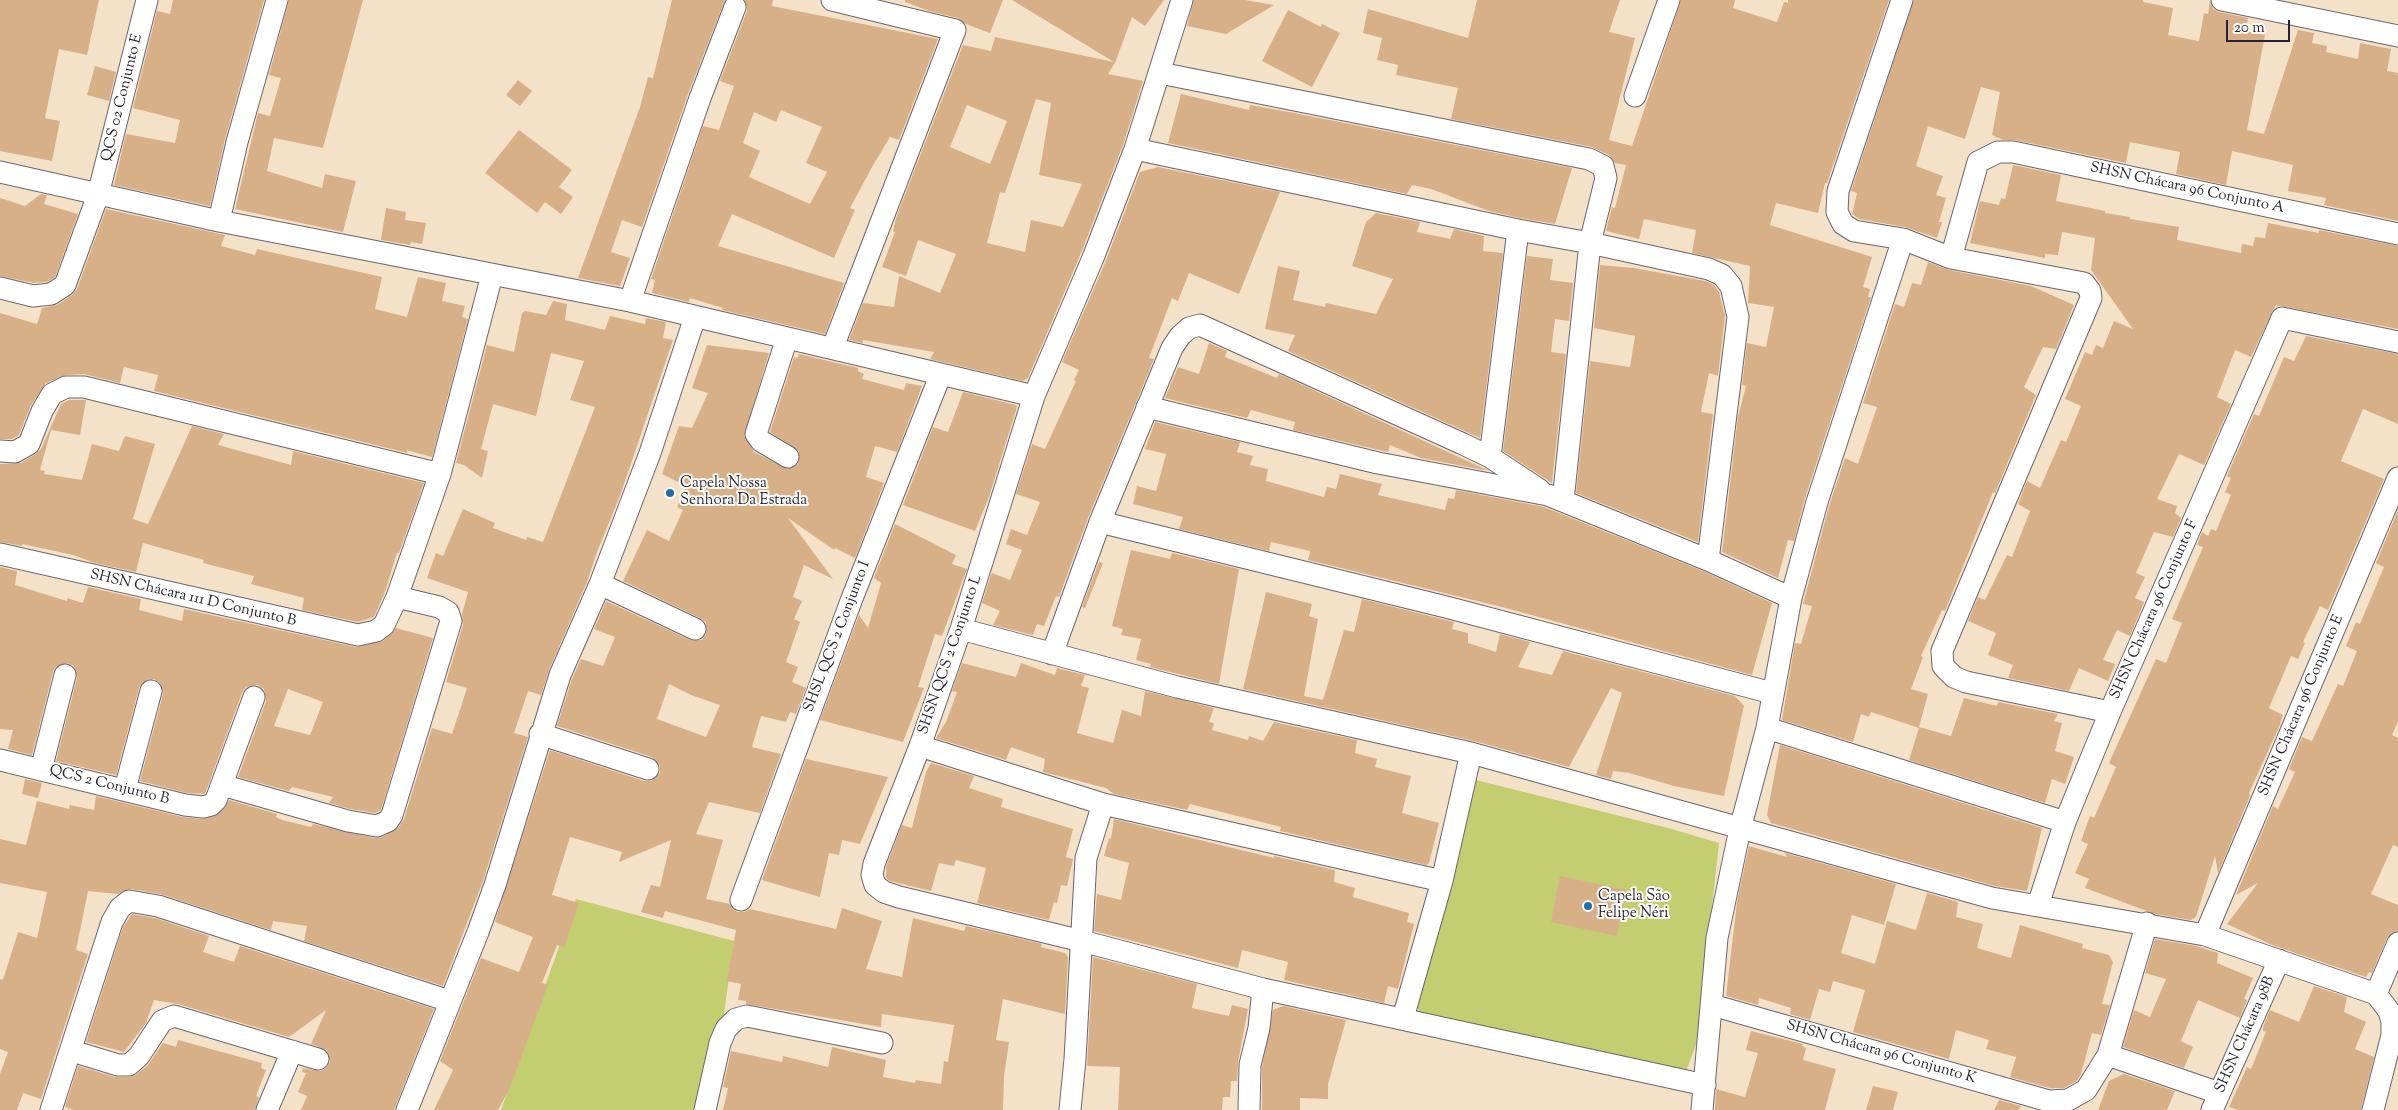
<!DOCTYPE html>
<html>
<head>
<meta charset="utf-8">
<style>
  body { margin:0 }
  #map { position:relative; width:2398px; height:1110px; overflow:hidden; background:#f4e2c8; font-family:"Sorts Mill Goudy",serif }
  canvas { display:block }
  .scale { position:absolute; left:2226px; top:20px; width:64px; height:22px; box-sizing:border-box; border:2px solid #22223b; border-top:0; padding-left:6px; font-size:15px; line-height:18px; white-space:nowrap; color:#22223b; -webkit-text-stroke:4px #fdfcf7; paint-order:stroke }
</style>
</head>
<body>
<div id="map">
<canvas width="2398" height="1110"></canvas>
<div class="scale">20 m</div>
</div>
<script>
const ctx = document.querySelector('canvas').getContext('2d');
ctx.lineJoin = 'round';
function fill(path, color) { ctx.fillStyle = color; ctx.fill(path, 'evenodd'); }
const poly = rows => new Path2D(rows.map(r => 'M' + r).join(''));
function strokePath(path, color, width, dash) { ctx.strokeStyle = color; ctx.lineWidth = width; ctx.lineCap = dash ? 'butt' : 'round'; ctx.setLineDash(dash || []); ctx.stroke(path); }
function write(font, color, halo, rows, align = 'center') {
  ctx.font = font + ' "Sorts Mill Goudy",serif'; ctx.lineWidth = 4; ctx.setLineDash([]); ctx.textBaseline = 'middle'; ctx.strokeStyle = halo; ctx.fillStyle = color; for (const [text, x, y, turn = 0] of rows) {
    ctx.save(); ctx.translate(x, y); ctx.rotate((+turn || 0) * Math.PI / 180); ctx.textAlign = isNaN(turn) ? turn : align; if (halo) ctx.strokeText(text, 0, 0); ctx.fillText(text, 0, 0); ctx.restore();
  }
}
fill(poly([
  [1476,780,1668,828,1719,843,1697,1042,1684,1077,1427,1020,1418,1010,1418,994,1462,821],
  [576,899,734,941,720,1043,705,1110,501,1110]
]), '#c2ce70');
fill(poly([
  [0,0,99,0,87,55,59,49,45,118,60,121,52,161,0,151],
  [173,0,264,0,225,139,210,206,114,185,126,134,175,143,180,120,133,108,157,11,170,14],
  [289,0,363,0,323,148,274,138,267,171,322,188,325,174,356,181,343,232,235,209,258,113,270,116,281,78,269,75],
  [672,0,725,0,688,94,642,227,622,220,611,252,630,258,620,286,578,278,640,107,648,77,653,78],
  [745,0,773,0,772,6,938,39,899,140,890,137,872,167,850,208,855,210,834,258,732,214,718,246,844,283,825,334,722,310,723,308,690,298,689,302,652,293,655,280,651,279,703,126,719,130,734,86,720,81,747,11],
  [781,110,822,127,806,163,827,172,810,204,749,177,760,151,743,143,754,112,776,122],
  [905,0,1003,0,990,33,966,24,958,18,929,11,905,2],
  [1012,0,1164,0,1145,26,1132,17,1115,63,1108,74,1143,81,1123,145,1081,253,1028,378,1023,381,930,359,934,352,863,340,863,343,849,340,863,303,894,307,899,276,940,293,956,254,918,240,906,276,882,267,895,232,893,231,896,218,963,45,991,51,995,37,1114,62],
  [1036,99,1051,103,1039,175,1082,184,1063,227,1031,220,1025,252,987,243,1000,192,1005,193],
  [967,105,1007,121,990,164,950,147],
  [1194,0,1245,0,1274,5,1226,34,1187,26],
  [1477,0,1620,0,1609,32,1635,38,1609,140,1632,146,1681,0,1735,0,1733,8,1777,22,1784,2,1788,3,1788,0,1889,0,1827,183,1825,183,1818,213,1776,203,1770,225,1872,257,1863,287,1870,289,1868,297,1871,297,1805,498,1794,541,1788,540,1778,578,1722,552,1738,417,1746,386,1742,385,1747,343,1766,347,1774,307,1748,303,1750,266,1692,253,1696,230,1644,219,1639,239,1606,231,1612,207,1615,208,1626,165,1615,163,1609,155,1592,147,1451,119,1458,88,1396,75,1398,65,1377,60,1382,38,1363,33,1368,9,1468,38],
  [1914,0,2143,0,2143,2,2173,8,2168,35,2199,41,2204,13,2208,14,2210,0,2213,9,2219,12,2248,18,2246,31,2265,35,2247,130,2264,134,2298,30,2314,33,2312,43,2327,46,2326,52,2358,59,2360,43,2391,49,2387,71,2398,73,2398,221,2324,205,2326,198,2288,191,2293,165,2232,151,2226,185,2176,174,2180,152,2130,142,2126,163,2015,140,2003,140,1992,135,2000,92,1981,87,1965,139,1928,126,1916,166,1943,176,1936,195,1946,198,1939,222,1942,222,1937,238,1905,227,1859,219,1852,214,1857,193,1851,191],
  [1288,10,1321,27,1322,24,1340,33,1312,87,1262,61],
  [95,66,116,72,109,101,87,95],
  [518,80,532,91,520,106,506,95],
  [1181,94,1249,110,1250,105,1289,112,1572,168,1555,224,1520,218,1489,211,1431,189,1412,185,1407,194,1168,143],
  [519,130,572,170,559,187,573,197,561,214,545,202,537,213,485,173],
  [2013,165,2061,175,2056,201,2105,211,2105,213,2130,217,2130,219,2179,227,2177,240,2241,253,2242,244,2253,246,2255,237,2265,238,2268,223,2319,233,2319,230,2398,246,2398,329,2276,305,2251,357,2235,350,2217,397,2231,404,2204,465,2179,454,2157,499,2177,506,2175,513,2181,518,2173,537,2154,532,2136,573,2145,577,2135,598,2144,602,2130,636,2117,630,2103,660,2115,664,2108,681,2079,668,2069,691,2008,678,2013,665,1988,655,1996,633,1968,621,1978,597,1985,600,2007,555,2012,557,2030,511,2018,504,2027,481,2040,488,2061,440,2066,442,2081,406,2065,399,2085,352,2092,355,2096,345,2103,348,2114,321,2133,329,2091,270,2095,238,2062,232,2058,255,2045,254,2045,258,1970,243,1980,201,1999,205,2001,198,2005,199],
  [1158,167,1280,192,1239,294,1189,273,1178,301,1172,298,1149,358,1154,359,1088,518,1059,597,1056,596,1044,626,1037,624,1033,635,993,625,1000,611,982,603,991,575,992,573,1010,580,1022,550,1006,544,1011,529,1027,535,1040,502,1016,494,1032,444,1045,449,1076,381,1074,380,1079,370,1062,362,1105,263,1140,172],
  [41,194,47,195,44,204,78,214,55,277,47,282,34,283,0,276,0,198,25,206],
  [386,208,406,212,405,220,426,223,422,244,411,242,410,245,381,240],
  [106,209,225,235,221,246,255,255,257,249,382,277,375,309,407,317,418,277,446,283,442,301,465,306,462,317,468,319,432,457,406,450,408,453,154,391,158,375,124,367,120,383,84,374,66,375,46,383,31,405,19,435,12,439,0,439,0,313,37,324,42,308,57,305,72,295,77,289],
  [1376,213,1420,222,1417,232,1450,239,1454,229,1484,236,1483,251,1503,253,1480,438,1288,351,1295,335,1265,329,1278,266,1300,271,1293,300,1325,307,1326,303,1376,314,1393,279,1352,266,1366,222],
  [1527,256,1553,259,1550,280,1573,283,1569,321,1555,319,1551,352,1566,354,1552,483,1503,451],
  [1928,262,1949,270,2031,286,2074,305,2056,349,2043,347,2024,387,2036,395,1995,493,1993,492,1945,611,1942,610,1921,656,1923,657,1911,689,1928,694,1919,727,1951,736,1964,698,1997,706,1998,702,2058,714,2054,721,2062,723,2055,751,2074,757,2065,784,2052,779,2045,803,1909,760,1919,728,1871,712,1869,717,1861,714,1853,742,1782,720,1795,643,1801,644,1812,606,1803,604,1829,506,1845,458,1858,464,1877,407,1863,403,1895,304,1904,307,1912,283,1921,285],
  [1600,265,1634,268,1705,281,1714,285,1719,292,1725,316,1718,376,1709,373,1701,412,1713,414,1698,542,1576,493,1590,361,1630,367,1635,336,1594,328],
  [553,301,567,304,565,320,605,330,610,316,645,324,646,318,666,322,663,338,673,340,621,493,597,552,587,582,549,670,541,695,528,691,514,733,528,737,483,881,443,986,304,941,307,926,273,921,271,930,160,894,131,889,118,894,88,891,76,950,88,954,41,1099,23,1093,17,1110,0,1110,0,1074,8,1052,0,1049,0,979,3,980,18,932,37,938,47,892,0,883,0,839,26,845,37,801,69,809,70,805,94,810,96,796,182,817,202,819,219,814,229,800,277,814,276,817,282,820,311,827,313,824,375,838,382,837,398,828,404,819,432,728,452,734,467,688,446,682,463,625,462,614,468,592,427,578,436,553,443,556,463,509,495,523,493,528,526,540,527,537,543,542,595,407,570,400,584,361,551,353,536,416,493,404,481,449,488,451,482,478,464,465,456,463,487,345,514,352,522,313,525,311,546,315],
  [2306,336,2398,354,2398,424,2363,409,2341,461,2384,479,2328,610,2320,606,2303,642,2305,643,2298,659,2291,656,2269,708,2283,715,2279,727,2249,793,2250,796,2218,873,2215,856,2196,917,2191,920,2155,914,2085,888,2089,879,2075,873,2088,844,2081,841,2090,816,2094,818,2116,767,2109,763,2156,659,2166,663,2182,623,2172,619,2203,547,2197,545,2202,532,2208,536,2211,529,2216,531,2231,495,2225,492,2231,478,2227,476,2254,414,2259,416,2284,357,2294,361],
  [1209,343,1227,351,1225,357,1277,378,1279,374,1489,471,1421,458,1390,445,1388,452,1293,430,1295,422,1251,410,1247,418,1165,398,1178,367,1199,374],
  [707,345,769,353,744,436,754,452,787,469,798,464,799,451,770,432,794,357,798,358,799,354,858,368,858,371,864,374,862,379,904,390,906,383,922,386,897,452,875,446,866,477,884,483,855,558,835,548,834,550,788,518,833,579,804,565,793,597,802,601,794,619,800,622,786,662,798,667,792,682,806,688,796,714,790,712,786,722,761,716,752,747,781,754,760,813,709,802,696,834,723,840,706,899,730,904,737,912,744,912,750,909,836,929,842,908,882,921,866,969,902,977,913,918,964,931,966,926,1042,944,1041,947,1065,953,1068,957,1065,1014,1003,999,996,1040,1009,1042,1004,1076,1003,1110,723,1110,728,1088,723,1087,731,1051,782,1062,783,1056,828,1067,832,1047,886,1060,883,1077,915,1083,916,1080,941,1084,944,1061,948,1062,954,1025,882,1014,881,1027,746,1004,746,1001,738,1000,741,984,727,981,736,930,665,911,663,918,641,912,651,885,660,887,671,840,619,862,622,852,570,837,552,895,579,903,564,948,557,945,542,983,548,985,509,1090,498,1110,434,1110,453,1070,440,1061,481,958,519,972,533,937,495,922,550,750,644,781,651,781,660,773,660,766,652,757,557,726,572,679,581,659,603,666,615,637,594,629,606,601,690,640,702,640,706,634,706,622,700,618,623,581,647,530,669,541,683,510,677,507,686,486,662,474,679,426,692,428,708,393,692,388],
  [669,684,691,695,720,705,706,737,657,719],
  [963,392,1016,405,1017,407,989,497,975,531,903,505,933,427,948,432],
  [69,400,86,400,80,435,51,430,40,470,45,471,44,474,82,480,92,444,119,451,125,436,155,444,133,519,148,524,192,426,224,434,218,445,291,465,293,451,424,483,399,553,397,553,385,592,374,617,358,622,302,610,304,598,251,584,254,576,203,563,204,560,143,543,136,572,95,563,73,555,22,544,22,546,0,542,0,464,21,463,36,454,41,449,61,404],
  [1155,422,1240,442,1237,452,1253,456,1250,465,1268,469,1266,481,1324,497,1327,487,1336,489,1340,474,1382,484,1378,495,1445,510,1448,498,1454,499,1456,490,1544,507,1703,571,1772,603,1752,675,1502,607,1308,560,1310,551,1271,542,1269,551,1179,529,1183,517,1133,504,1137,486,1156,491,1166,454,1145,449],
  [2398,510,2398,721,2392,735,2398,738,2398,847,2393,845,2371,894,2398,905,2398,931,2391,933,2387,938,2372,973,2369,972,2366,977,2272,945,2227,924,2258,883,2236,895,2273,806,2278,809,2295,772,2289,769,2302,737,2312,741,2338,684,2343,686,2357,651,2346,646,2356,622,2360,624,2384,567,2376,563],
  [895,524,956,555,952,564,967,569,942,636,935,634,918,687,924,688,903,742,820,720,859,615,868,628,881,583,874,578],
  [1131,550,1170,559,1172,553,1239,569,1219,684,1150,667,1151,664,1136,660,1141,639,1121,635,1123,629,1112,626],
  [1099,562,1103,563,1085,608,1082,607],
  [0,567,17,571,15,585,67,601,67,598,83,603,88,587,141,599,139,610,182,621,184,609,356,647,383,641,396,628,433,638,381,810,375,813,351,809,329,803,333,797,292,787,289,791,238,777,266,701,264,689,258,685,246,687,242,693,205,794,187,793,140,781,163,694,160,683,154,679,143,682,139,688,116,775,56,761,77,678,74,666,68,663,56,666,53,672,32,755,8,749,13,730,0,729],
  [288,689,323,702,310,735,274,726],
  [1266,592,1312,604,1309,616,1318,619,1304,696,1323,700,1344,630,1354,632,1362,599,1454,622,1452,629,1468,633,1468,643,1496,652,1500,634,1530,642,1518,667,1552,675,1563,651,1735,696,1744,706,1724,796,1674,786,1629,773,1613,771,1611,779,1596,775,1622,693,1611,688,1569,767,1474,741,1243,689],
  [962,663,1016,677,1021,663,1055,675,1057,668,1085,675,1081,686,1089,688,1077,733,1113,743,1122,710,1141,716,1145,691,1214,708,1209,722,1214,723,1212,730,1248,740,1249,736,1263,741,1274,722,1357,740,1355,753,1377,759,1375,767,1411,776,1402,813,1439,823,1429,863,1426,865,1280,831,1281,827,1190,804,1187,810,1114,794,1106,788,1043,772,1045,759,1011,747,1006,760,936,738,946,722,957,692,952,691],
  [1780,745,2042,828,2027,891,1995,886,1771,823,1767,815],
  [806,759,888,777,860,844,842,840,839,855,829,853,820,897,762,880],
  [931,763,974,776,969,788,1003,799,1001,807,1073,829,1066,857,1073,859,1067,886,1061,885,1057,903,1054,902,1049,920,977,903,986,868,956,860,954,866,939,863,931,891,890,881,886,878,886,867,902,825,912,828,926,772],
  [25,779,42,783,38,798,22,794],
  [1114,819,1274,858,1274,856,1335,870,1334,882,1355,888,1353,897,1409,913,1407,922,1414,924,1398,989,1388,986,1384,1003,1284,980,1288,962,1242,950,1238,968,1094,931,1097,894,1121,900,1129,863,1104,856,1109,838,1111,839],
  [1749,846,1787,857,1785,853,1896,884,1884,925,1852,915,1841,953,1875,964,1887,921,1916,930,1927,893,1958,902,1956,917,1983,924,1977,948,2011,958,2020,925,2083,944,2082,948,2109,955,2113,962,2102,1004,2110,1005,2101,1035,2092,1033,2081,1074,2077,1081,2064,1088,2050,1088,2010,1077,2016,1057,1986,1049,1989,1040,1956,1030,1949,1059,1853,1032,1865,990,1833,981,1830,992,1819,989,1810,1020,1790,1014,1791,1008,1759,998,1758,1005,1726,996,1737,902],
  [1560,876,1626,890,1617,936,1551,922],
  [132,914,155,918,209,936,203,952,234,962,240,946,434,1009,394,1110,301,1110,307,1096,298,1092,306,1073,302,1072,303,1068,320,1071,326,1068,330,1062,327,1050,311,1044,326,1010,289,1037,178,1004,154,1000,146,1023,124,1052,86,1042,123,927],
  [2155,939,2197,946,2218,953,2217,963,2253,978,2244,999,2247,1000,2240,1018,2198,1000,2181,1041,2193,1047,2184,1068,2123,1047,2134,1010,2150,1017,2166,979,2145,973],
  [1093,957,1197,984,1192,1008,1229,1016,1232,1005,1248,1009,1238,1062,1237,1081,1231,1081,1230,1097,1223,1097,1222,1110,1118,1110,1120,1067,1087,1066],
  [2314,986,2347,997,2344,1012,2366,1022,2355,1049,2374,1057,2361,1110,2238,1110,2229,1107,2247,1067,2251,1069,2266,1032,2263,1031,2263,1027,2270,1010,2299,1022],
  [1283,1006,1346,1020,1328,1084,1328,1099,1300,1098,1300,1110,1262,1110,1262,1067,1273,1010],
  [1751,1031,1803,1044,1802,1046,1806,1048,1803,1060,1836,1069,1825,1110,1715,1110,1716,1089,1745,1097,1758,1053,1746,1050],
  [178,1040,262,1063,261,1068,266,1070,256,1096,259,1097,255,1110,73,1110,65,1107,78,1066,115,1077,130,1077,137,1074,148,1065,163,1043,176,1047],
  [2124,1074,2175,1091,2167,1110,2098,1110,2109,1081],
  [1873,1086,1898,1092,1893,1110,1866,1110],
  [1999,1100,2021,1106,2019,1110,1994,1110]
]), '#d7b088');
const street = poly([
  [832,0,955,30,833,347],
  [1182,0,1135,149,1093,258,1034,396,961,629,920,746,874,864,872,875,875,885,884,892,899,897,1082,941,1263,989,1705,1085],
  [1902,0,1838,191,1837,212,1843,224,1854,231,1903,239,1951,258,2084,283,2090,291,2091,298,1942,651,1943,666,1954,677,1966,682,2110,712],
  [2222,0,2398,36],
  [1160,73,1589,159,1603,166,1606,178,1590,243,1563,501],
  [1635,96,1669,0],
  [1135,149,1518,230,1590,243,1709,269,1722,275,1731,286,1738,317,1708,560],
  [0,172,219,221,630,301,1034,396],
  [219,221,237,142,277,0],
  [1951,258,1978,162,1998,152,2013,152,2398,234],
  [0,288,33,296,51,294,65,285,98,195,147,0],
  [630,301,700,98,735,7],
  [787,338,756,434,761,441,788,457],
  [1147,407,1378,463,1548,495,1708,560,1791,598],
  [0,451,15,452,29,444,42,411,52,394,66,387,84,387,440,474],
  [1490,457,1518,230],
  [1100,522,1172,348,1180,336,1189,328,1200,325,1463,444,1490,457,1540,490],
  [0,554,358,635,376,631,384,625,397,597,440,474,492,275],
  [600,584,695,629],
  [961,629,1177,687,1471,753,1992,898,2205,935,2376,994,2389,1011,2392,1022,2392,1035,2373,1110],
  [1052,654,1100,522,1446,607,1772,693],
  [1767,728,2065,822],
  [540,734,648,769],
  [920,746,1103,804,1442,881],
  [0,760,185,805,203,807,211,805,216,800,254,697],
  [41,770,65,675],
  [222,785,348,821,377,826,388,821,392,815,451,621,448,612,439,607,397,597],
  [125,789,151,691],
  [741,900,851,601,940,376],
  [2038,905,2065,822,2110,712,2282,318,2398,342],
  [2205,935,2398,478],
  [2376,994,2398,943],
  [1712,1005,2049,1101,2068,1100,2086,1090,2108,1055,2147,923],
  [1403,1018,1442,881,1471,753],
  [72,1051,118,1065,129,1065,139,1056,162,1021,174,1016,318,1059],
  [2108,1055,2219,1093],
  [51,1110,112,922,120,908,129,901,158,906,449,1001],
  [267,1110,292,1051],
  [407,1110,478,932,495,885,560,675,600,584,650,453,695,317],
  [705,1110,720,1043,726,1029,736,1019,747,1016,882,1043],
  [1070,1110,1075,1059,1086,858,1103,804],
  [1249,1110,1250,1065,1259,1028,1263,989],
  [1702,1110,1717,938,1740,829,1767,728,1791,598,1817,502,1903,239],
  [2212,1110,2279,960]
]);
strokePath(street, '#6c656c', 23);
strokePath(street, '#fff', 21);
for (const [x, y, r, color] of [
  [670,493,5,"#1f6fb2"],
  [1588,906,5,"#1f6fb2"]
]) { const dot = new Path2D(); dot.arc(x, y, r, 0, 2 * Math.PI); ctx.fillStyle = color; ctx.fill(dot); strokePath(dot, '#fdfcf7', 2); }
write('15px', '#22223b', '#fdfcf7', [
  ["QCS 02 Conjunto E",123,98,-76],
  ["SHSN Chácara 96 Conjunto A",2187,189,12],
  ["SHSN Chácara 111 D Conjunto B",193,599,13],
  ["SHSN Chácara 96 Conjunto F",2155,610,-66],
  ["SHSL QCS 2 Conjunto I",838,637,-69],
  ["SHSN QCS 2 Conjunto L",951,655,-71],
  ["SHSN Chácara 96 Conjunto E",2302,706,-67],
  ["QCS 2 Conjunto B",109,786,14],
  ["SHSN Chácara 98B",2246,1035,-66],
  ["SHSN Chácara 96 Conjunto K",1881,1053,16]
]);
write('15px', '#22223b', '#fdfcf7', [
  ["Capela Nossa",680,484],
  ["Senhora Da Estrada",680,501],
  ["Capela São",1598,897],
  ["Felipe Néri",1598,914]
], 'left');
</script>
</body>
</html>
